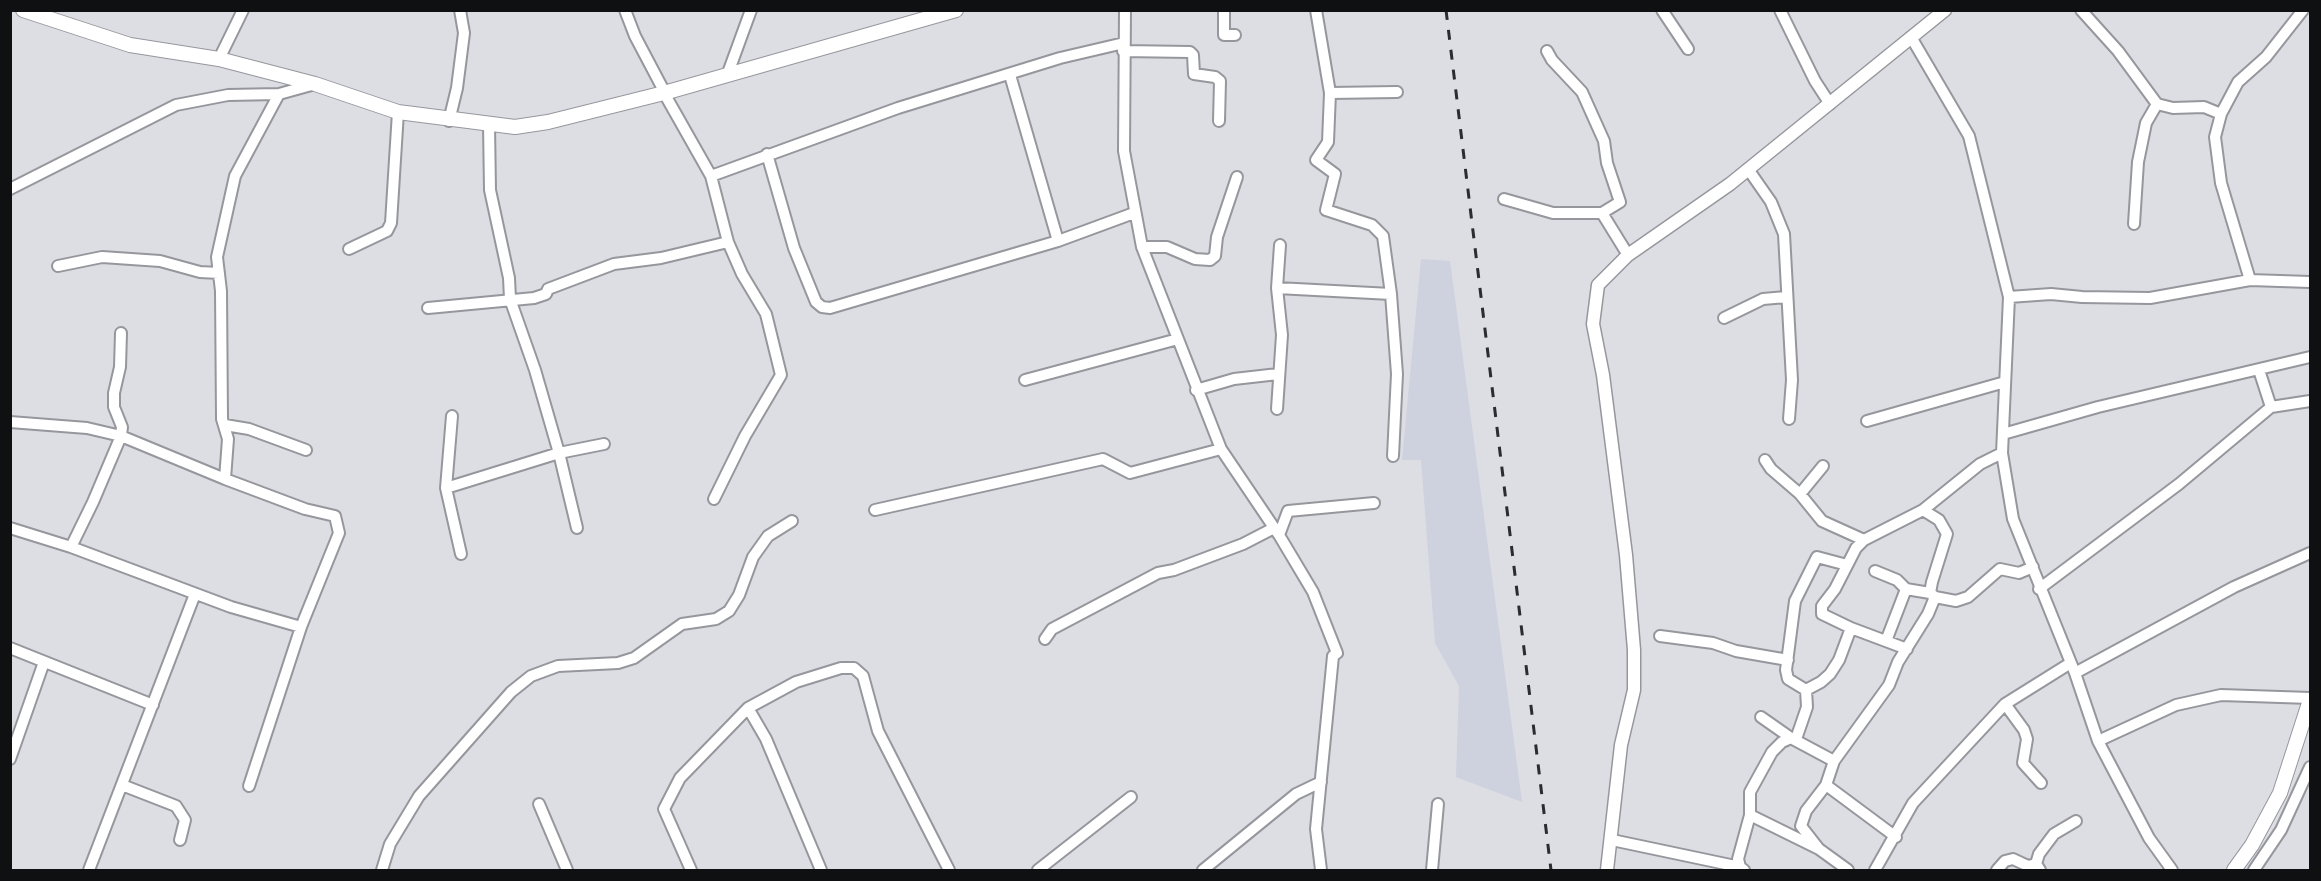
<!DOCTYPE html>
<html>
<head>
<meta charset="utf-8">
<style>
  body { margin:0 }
  #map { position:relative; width:2321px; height:881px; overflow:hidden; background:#dddee4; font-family:"Varela Round",sans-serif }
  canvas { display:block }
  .frame { position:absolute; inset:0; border:12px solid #0f1012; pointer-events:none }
</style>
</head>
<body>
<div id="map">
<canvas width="2321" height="881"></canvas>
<div class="frame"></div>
</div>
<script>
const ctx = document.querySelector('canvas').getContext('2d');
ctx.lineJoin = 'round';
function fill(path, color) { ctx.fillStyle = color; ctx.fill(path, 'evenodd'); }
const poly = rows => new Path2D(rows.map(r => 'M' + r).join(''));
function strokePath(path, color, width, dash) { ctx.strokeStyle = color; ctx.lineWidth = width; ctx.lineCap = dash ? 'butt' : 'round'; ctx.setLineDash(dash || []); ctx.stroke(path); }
fill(poly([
  [1421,259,1450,261,1522,802,1456,777,1459,686,1435,643,1421,460,1402,460]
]), '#ced1de');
const minor = poly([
  [625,10,635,36,664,91],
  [1125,10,1124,151,1142,247,1221,449,1279,535,1313,592,1337,653,1333,656,1316,829,1321,870],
  [1224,10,1224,35,1235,35],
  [1316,10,1330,93,1328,142,1316,160,1335,174,1326,210,1372,225,1383,236,1391,294,1397,374,1393,456],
  [1662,10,1688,49],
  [1780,10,1815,81,1830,104],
  [2081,10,2118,51,2157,104,2173,108,2204,107,2221,114],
  [1911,37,1969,136,2009,297,2002,453,2013,519,2075,673,2098,741,2149,838,2172,870],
  [1123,51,1190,52,1193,55,1194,74,1215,77,1220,81,1219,121],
  [1547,51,1552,60,1582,92,1604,141,1607,163,1620,202,1602,213],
  [219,59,243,10],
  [728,73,751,10],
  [1010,75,1058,241],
  [664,93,711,176,728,242,742,274,766,314,781,375,745,436,714,499],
  [1330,93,1397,92],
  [449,121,457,88,464,33,460,10],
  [489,125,490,190,509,278,510,299,535,370,559,453,577,528],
  [767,154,794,248,816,302,822,307,830,308,1058,241,1134,213],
  [1748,169,1771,202,1784,234,1792,380,1789,419],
  [711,176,898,108,1060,58,1124,43],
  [10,189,176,105,228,95,279,94,315,84],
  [1504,199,1553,213,1602,213,1628,255],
  [2134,224,2138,162,2146,123,2157,104],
  [1142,247,1167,247,1195,259,1210,260,1215,256,1217,237,1237,177],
  [349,249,387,231,391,223,398,112],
  [58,266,102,257,160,261,200,272,219,273],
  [2250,280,2221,183,2215,137,2221,114,2238,82,2266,57,2303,10],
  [1277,288,1391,294],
  [2009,297,2051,294,2082,297,2150,298,2250,280,2310,282],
  [428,308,534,298,546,294,548,289,614,264,661,258,728,242],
  [1724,318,1763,299,1786,297],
  [2259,370,2271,407],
  [1025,380,1178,339],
  [1196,390,1234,379,1278,374],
  [1277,409,1282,335,1277,288,1280,245],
  [452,416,446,488,461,554],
  [1867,421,2005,382],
  [10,422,87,428,121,436,225,479,305,509,335,516,339,533,301,627,249,786],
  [225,425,249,429,306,450],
  [2003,434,2098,407,2310,357],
  [1765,460,1771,469,1800,494],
  [1823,466,1800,494,1822,521,1864,540],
  [225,479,228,439,222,419,221,291,217,257,235,176,279,94],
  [446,488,559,453,604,444],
  [875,510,1103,459,1130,473,1221,449],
  [1923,510,1939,520,1947,534,1932,582,1930,593,1935,597],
  [10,528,71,547,231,607,301,627],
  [1279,535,1288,511,1374,503],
  [71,547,93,502,121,436,122,427,114,407,114,393,120,367,121,333],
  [1875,571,1897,580,1906,589],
  [2039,589,2179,484,2271,407,2310,401],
  [1660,636,1713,643,1736,651,1788,660],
  [1045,639,1052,629,1158,573,1174,570,1243,544,1274,528],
  [1886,641,1906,589,1930,593],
  [10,648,153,705],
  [1907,649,1851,628,1822,614,1822,606,1835,589,1856,548,1864,540,1923,510,1980,464,2002,453],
  [2075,673,2234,587,2310,553],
  [1806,690,1821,682,1830,674,1839,660,1851,628],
  [2005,704,2024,730,2027,739,2023,763,2041,783],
  [748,708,766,739,821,870],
  [1761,717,1791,738],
  [1796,739,1807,707,1806,690,1788,679,1786,670,1795,601,1817,557,1847,565],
  [2098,741,2176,705,2221,695,2310,698],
  [10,759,44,662],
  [122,785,176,806,185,820,180,840],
  [1826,785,1896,837],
  [539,804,567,870],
  [1750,815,1819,849,1848,870],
  [1612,840,1740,867],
  [1819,849,1801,826,1806,811,1826,785,1834,761,1889,685,1898,662,1928,614,1935,597,1956,601,1968,597,2000,569,2019,573,2033,567],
  [89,870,195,594],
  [382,870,390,844,419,796,511,692,531,676,558,666,618,663,634,658,682,624,716,619,729,611,739,595,753,557,768,536,792,521],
  [691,870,664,809,680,778,748,708,796,682,841,668,854,668,863,676,878,731,949,870],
  [1038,870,1131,797],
  [1203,870,1296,794,1321,782],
  [1432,870,1438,804],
  [1744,870,1740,867,1738,859,1750,815,1750,792,1772,752,1782,742,1791,738,1834,761],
  [1875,870,1913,803,2005,704,2069,664],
  [1997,870,2005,861,2013,859,2028,866,2036,864],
  [2040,870,2036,864,2039,854,2054,834,2076,821],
  [2254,870,2281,830,2310,767]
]);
const tertiary = poly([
  [1607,870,1621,745,1634,690,1634,650,1626,555,1603,375,1593,324,1598,285,1628,255,1730,184,1945,10]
]);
const secondary = poly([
  [23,10,130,45,219,59,315,84,398,112,515,127,548,122,664,93,956,10],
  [2234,870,2252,845,2280,793,2310,700]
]);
strokePath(minor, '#96979d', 14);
strokePath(tertiary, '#96979d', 15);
strokePath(secondary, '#96979d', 16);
strokePath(minor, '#fff', 10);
strokePath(tertiary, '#fff', 12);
strokePath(secondary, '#fff', 14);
strokePath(poly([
  [1446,10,1551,870]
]), '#2b2c2f', 3, [10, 10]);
</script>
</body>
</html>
